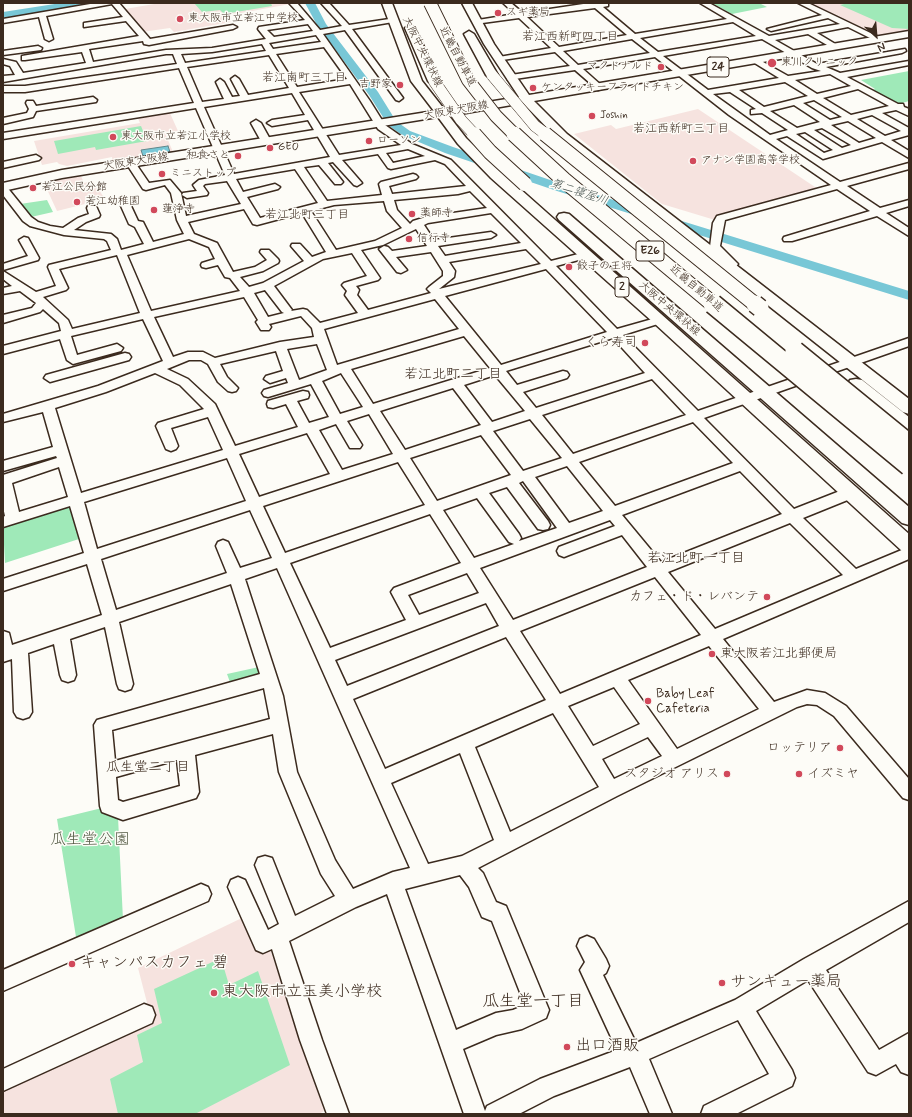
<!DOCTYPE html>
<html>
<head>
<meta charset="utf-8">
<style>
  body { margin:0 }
  #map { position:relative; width:912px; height:1117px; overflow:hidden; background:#fdfcf7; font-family:Mynerve,sans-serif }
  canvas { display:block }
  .frame { position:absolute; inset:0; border:4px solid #3b2a1e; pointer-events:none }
  .north { position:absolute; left:856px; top:16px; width:40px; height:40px; -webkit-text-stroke:3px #fdfcf7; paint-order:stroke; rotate:154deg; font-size:11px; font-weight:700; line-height:16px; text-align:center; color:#3b2a1e }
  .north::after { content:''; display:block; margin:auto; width:14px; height:18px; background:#3b2a1e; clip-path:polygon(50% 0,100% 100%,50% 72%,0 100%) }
</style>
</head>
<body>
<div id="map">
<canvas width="912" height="1117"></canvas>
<div class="frame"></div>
<div class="north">N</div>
</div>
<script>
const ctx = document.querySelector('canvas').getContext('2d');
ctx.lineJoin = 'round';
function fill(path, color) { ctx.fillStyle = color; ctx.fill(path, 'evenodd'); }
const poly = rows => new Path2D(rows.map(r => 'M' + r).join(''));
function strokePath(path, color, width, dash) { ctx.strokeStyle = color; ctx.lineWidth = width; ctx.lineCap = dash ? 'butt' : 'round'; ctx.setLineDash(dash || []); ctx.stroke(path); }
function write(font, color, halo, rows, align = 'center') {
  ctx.font = font + ' Mynerve,"Klee One",sans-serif'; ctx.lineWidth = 3; ctx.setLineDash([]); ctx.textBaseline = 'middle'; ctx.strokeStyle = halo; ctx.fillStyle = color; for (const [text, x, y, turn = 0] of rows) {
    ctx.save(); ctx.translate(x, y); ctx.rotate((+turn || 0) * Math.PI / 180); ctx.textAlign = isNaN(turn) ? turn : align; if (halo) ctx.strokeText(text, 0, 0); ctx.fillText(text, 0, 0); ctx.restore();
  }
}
fill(poly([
  [160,3,288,3,290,4,225,16,231,22,174,32,170,28,142,32,125,9],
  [804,3,909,3,909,32,876,36],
  [698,109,818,189,715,220,662,204,574,134,611,125,616,129],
  [169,111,178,131,165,133,173,152,113,162,112,157,67,166,59,164,57,162,42,165,34,141,140,123,137,116],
  [81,176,84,183,93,181,105,199,57,211,44,183],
  [246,916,270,949,324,1111,319,1114,3,1114,3,1085,151,1018,138,968]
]), '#f6e3df');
fill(poly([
  [194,3,271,3,272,6,224,14,220,10,202,12],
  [712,3,759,3,767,7,732,14],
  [848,3,909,3,909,29,892,28,840,5],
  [909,71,909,101,899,104,870,90,875,89,861,80],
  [141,126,147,141,96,150,95,147,58,154,54,141],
  [47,200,53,212,31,217,20,204],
  [72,505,82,538,5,563,3,526],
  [259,667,263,677,231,685,227,674],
  [102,808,118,817,123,920,76,937,57,819],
  [221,958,229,985,258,971,290,1065,195,1114,118,1114,110,1079,143,1062,137,1035,162,1023,154,989]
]), '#9fe9b8');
const water = poly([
  [168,146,170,152,143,156,141,150,168,146]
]);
fill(water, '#78c7d6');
strokePath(water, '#60888c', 1);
fill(poly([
  [61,3,84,3,79,6,3,18,3,12,61,3],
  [305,3,315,3,326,24,378,92,396,121,410,131,453,147,565,185,909,291,909,300,557,191,445,153,402,135,388,125,369,95,317,25,305,3]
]), '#78c7d6');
const minor = poly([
  [96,3,119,3,150,39,233,25,237,27,233,29,149,45,144,44,143,41,89,49,93,62,166,50,212,48,266,39,258,29,259,27,305,20,289,3,297,3,320,30,342,26,321,3,329,3,349,25,396,18,397,20,393,22,352,29,403,98,399,101,396,100,345,30,323,34,370,101,385,125,412,144,451,160,551,261,586,252,590,253,591,255,590,257,556,266,617,329,656,318,664,318,666,320,664,322,623,335,698,411,909,338,909,346,704,418,794,509,845,489,850,488,855,489,857,493,855,497,803,518,856,569,909,547,909,559,723,639,774,702,807,690,825,693,846,706,909,779,909,800,903,798,834,716,817,705,807,704,797,707,617,796,478,868,483,873,496,902,506,906,549,1010,546,1018,522,1029,496,1035,463,1049,485,1111,487,1106,540,1079,617,1050,580,970,585,962,577,946,580,939,587,936,594,939,606,959,609,966,606,973,603,975,636,1043,735,1000,804,959,909,901,909,922,826,970,879,1050,909,1033,909,1075,901,1072,896,1064,876,1075,868,1072,808,980,756,1011,792,1070,795,1078,792,1086,736,1114,701,1114,704,1106,769,1074,738,1020,649,1059,672,1114,650,1114,630,1067,554,1096,519,1114,464,1114,387,894,356,907,289,941,322,1040,349,1114,327,1114,300,1040,272,949,263,953,256,950,228,887,231,880,238,877,245,880,268,930,279,924,255,865,258,858,265,856,272,858,295,916,335,896,321,874,279,772,273,734,195,755,199,792,196,798,123,820,102,812,100,806,94,725,97,720,260,674,231,584,119,622,133,684,131,689,125,691,119,689,117,684,105,627,70,639,76,675,74,680,68,682,62,680,60,675,54,644,28,653,32,712,29,717,23,719,17,717,14,712,12,659,3,662,3,631,9,633,12,645,102,615,87,564,3,591,3,579,84,553,70,506,3,527,3,517,5,516,3,507,3,475,57,458,56,456,3,471,3,461,53,447,43,412,3,422,3,414,98,386,163,361,143,319,71,336,77,355,117,344,123,348,121,351,73,364,67,360,60,339,3,354,3,346,61,331,59,323,43,309,40,312,3,323,3,315,32,308,36,303,20,291,3,294,3,288,12,286,3,279,3,271,36,292,56,286,48,267,49,265,111,250,107,241,104,239,64,235,30,226,23,221,3,195,3,185,6,186,31,217,38,222,50,226,63,228,78,218,89,214,87,208,88,206,96,206,100,215,99,217,86,222,74,230,111,234,117,239,121,250,144,244,135,227,129,224,121,206,126,203,131,206,138,221,143,222,153,242,184,234,177,220,171,193,165,185,146,190,143,189,126,163,128,161,134,161,149,183,170,180,181,193,186,216,241,204,227,181,205,184,203,186,208,193,207,195,187,198,182,195,183,193,197,191,193,185,199,180,225,175,196,108,3,139,3,133,194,103,179,68,25,92,3,92,3,86,25,86,177,64,173,54,166,54,3,82,3,76,15,75,10,66,3,64,3,59,16,62,23,73,86,63,82,52,25,60,22,60,22,56,139,36,126,21,84,27,84,23,123,17,112,4,46,16,53,39,49,41,45,39,39,17,3,23,3,19,96,3],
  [308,24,313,31,274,37,267,30,308,24],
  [316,35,321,42,273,49,269,43,316,35],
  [262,44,266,51,185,63,181,54,212,52,262,44],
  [324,47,347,79,297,87,276,54,324,47],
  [269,55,289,88,248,95,239,79,235,76,231,79,240,96,232,97,224,82,220,79,216,82,224,99,202,102,187,67,269,55],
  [350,84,378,129,401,145,339,155,299,92,350,84],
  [292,93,305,115,272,120,267,123,272,126,308,120,330,157,234,174,204,107,292,93],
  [408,149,425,156,393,163,386,153,408,149],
  [378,154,388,168,391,169,435,160,445,164,466,186,392,194,389,186,416,179,418,177,416,175,413,174,381,182,379,184,382,195,327,201,304,167,319,165,335,184,341,184,343,182,328,163,333,162,354,185,357,186,362,183,342,160,378,154],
  [295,169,318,203,260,218,247,197,278,189,280,187,275,184,243,192,236,179,295,169],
  [470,191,487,208,426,217,413,221,410,224,397,210,394,200,458,194,470,191],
  [384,201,387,211,402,228,375,241,336,250,311,211,334,205,384,201],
  [244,209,253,224,257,225,302,213,326,252,312,257,300,244,292,244,291,246,304,261,263,283,249,287,240,277,263,271,278,263,279,261,278,259,269,250,261,250,260,252,267,260,255,267,233,272,217,243,194,234,188,222,244,209],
  [491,213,521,243,445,256,438,246,491,238,496,235,491,232,434,240,424,225,428,223,491,213],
  [416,229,427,246,392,251,388,247,384,246,379,249,397,272,401,273,407,270,396,257,431,252,443,271,443,276,429,287,427,289,431,293,368,310,357,295,359,290,356,286,378,280,380,278,361,250,383,245,416,229],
  [189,239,209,247,215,259,202,263,201,265,202,267,206,268,218,265,225,277,230,278,240,291,151,311,127,255,189,239],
  [526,249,541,264,439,289,454,277,455,271,449,262,526,249],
  [352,253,367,276,344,283,342,285,347,291,345,295,358,313,320,323,307,310,303,309,291,311,292,310,274,286,323,259,352,253],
  [117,255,140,313,72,329,68,320,43,297,66,290,68,288,59,269,117,255],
  [546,269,607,332,501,365,445,296,546,269],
  [265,290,282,312,284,313,268,317,254,293,265,290],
  [244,297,258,320,256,322,261,330,269,330,271,327,269,324,301,316,312,328,314,337,280,342,215,358,203,352,188,352,173,357,154,317,244,297],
  [435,299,459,329,337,365,324,329,435,299],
  [464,336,490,368,373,404,351,369,464,336],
  [613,338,645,373,536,408,523,392,567,378,569,375,567,372,563,371,517,385,506,371,613,338],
  [317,344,327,370,299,380,287,349,317,344],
  [276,351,283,371,266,376,264,379,270,383,286,378,288,383,264,390,262,393,264,396,268,397,311,384,329,417,309,423,297,401,308,398,309,395,308,392,303,391,268,401,267,404,268,407,273,408,286,404,298,427,235,446,215,404,188,379,167,369,189,360,201,360,208,364,218,382,228,391,232,392,236,391,238,388,227,377,220,364,276,351],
  [155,373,180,385,204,409,158,423,156,426,166,449,171,451,176,449,178,446,171,428,208,417,223,450,81,493,55,408,106,392,155,373],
  [341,373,363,407,340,414,322,381,341,373],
  [495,375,525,411,492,422,464,385,495,375],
  [652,379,686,415,573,454,542,415,652,379],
  [453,388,481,425,405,450,380,411,453,388],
  [369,414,393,454,342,470,319,430,336,424,350,448,360,448,362,445,347,421,369,414],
  [530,419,562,458,523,471,493,431,530,419],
  [693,422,733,463,615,506,579,462,693,422],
  [307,433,330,474,259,497,239,454,307,433],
  [481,435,511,475,437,501,410,458,481,435],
  [227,458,246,501,97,549,84,502,227,458],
  [398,462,425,505,285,553,263,506,398,462],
  [567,466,603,511,569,523,535,477,567,466],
  [59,467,68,497,19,512,12,483,59,467],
  [740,471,782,514,661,562,622,515,740,471],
  [523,481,557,528,519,541,521,538,519,534,489,493,507,487,538,529,543,530,548,529,550,525,548,521,519,483,523,481],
  [477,498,509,542,514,544,474,558,443,510,477,498],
  [250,510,272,558,240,568,228,542,223,540,218,542,216,546,227,573,116,610,101,559,250,510],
  [430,514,461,563,394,588,391,592,406,620,330,648,290,563,430,514],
  [610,520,615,526,559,547,557,551,559,555,564,557,569,555,622,535,647,567,513,620,480,568,610,520],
  [790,523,843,575,715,629,668,572,790,523],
  [277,568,410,868,393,872,353,889,335,860,297,772,283,696,245,579,277,568],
  [467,573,479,593,419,615,408,595,467,573],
  [655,577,701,635,560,694,520,631,655,577],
  [486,603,499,626,347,686,335,660,486,603],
  [506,637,546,700,385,769,353,699,506,637],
  [709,646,759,709,677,749,628,680,709,646],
  [614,687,640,724,593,746,568,706,614,687],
  [264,688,270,719,115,761,112,730,264,688],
  [553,713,599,787,510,832,475,747,553,713],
  [648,737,662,756,614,779,602,759,648,737],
  [460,753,494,840,462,856,428,864,391,783,460,753],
  [177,760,180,786,123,802,118,800,116,777,177,760],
  [460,875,469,887,482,917,492,921,525,1005,513,1010,496,1013,456,1030,405,889,460,875],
  [503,3,511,3,523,13,590,3,608,3,608,6,603,7,635,34,727,19,700,3,709,3,769,36,840,24,828,18,771,31,767,29,822,15,798,3,808,3,883,39,876,41,848,27,817,33,837,45,838,47,834,49,808,34,775,40,817,64,905,49,906,51,902,53,826,67,840,73,909,61,909,65,847,77,898,104,903,104,904,107,909,109,909,116,896,110,882,113,909,128,909,135,891,140,909,151,909,158,882,142,823,159,787,136,776,139,840,182,909,163,909,169,847,186,880,208,909,200,909,206,886,213,909,228,909,236,877,216,792,241,784,241,783,239,784,237,870,211,837,189,725,220,720,246,738,264,734,269,726,269,725,267,727,264,710,247,713,223,717,216,831,185,729,115,655,57,583,69,601,85,601,89,598,90,575,70,508,80,507,78,511,75,570,66,555,52,496,61,496,57,499,57,551,48,519,18,475,24,474,22,478,20,515,14,503,3],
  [595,8,627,35,559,47,527,17,595,8],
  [733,22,756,36,658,52,640,38,733,22],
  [632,39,650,53,578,65,563,51,632,39],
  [762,39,812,68,821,71,788,76,756,58,752,60,753,62,779,78,708,90,663,56,762,39],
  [830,74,851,86,817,94,795,80,830,74],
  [785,82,808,96,764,107,739,90,785,82],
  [858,89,889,106,851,115,823,98,858,89],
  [730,92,756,109,751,110,751,114,762,113,788,130,770,135,713,94,730,92],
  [814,100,842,117,830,120,803,103,814,100],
  [794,105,820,122,797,128,770,111,794,105],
  [872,115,901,131,885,136,857,119,872,115],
  [848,121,876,138,859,143,831,125,848,121],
  [822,128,851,145,842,148,814,130,822,128],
  [805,132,833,150,824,153,796,134,805,132],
  [38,46,42,48,41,50,3,55,3,51,38,46],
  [93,97,97,100,96,102,36,111,33,117,3,124,3,118,27,113,29,109,26,103,27,101,33,101,36,106,93,97],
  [256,120,261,123,271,141,269,143,266,144,261,141,251,123,256,120],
  [36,155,41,158,39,160,3,168,3,162,36,155],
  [24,237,28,238,39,258,38,260,3,270,3,264,28,256,19,240,24,237],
  [125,353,129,354,131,357,129,360,50,382,44,378,46,375,125,353],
  [201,884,208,887,211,894,208,901,3,991,3,970,201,884],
  [144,1004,152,1007,155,1015,152,1023,3,1091,3,1069,144,1004]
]);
const major = poly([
  [382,3,392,3,422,81,444,109,519,97,484,44,462,3,472,3,494,44,529,95,909,31,909,37,534,101,567,134,909,399,909,414,903,412,559,140,523,103,449,116,466,138,501,172,909,534,909,553,902,551,654,323,491,178,458,144,438,117,62,178,3,191,3,183,62,170,434,111,411,81,382,3],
  [410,25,415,28,440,81,438,83,430,83,428,81,405,28,410,25],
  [469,31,474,34,498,75,496,77,488,77,486,75,464,34,469,31],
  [564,213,569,214,909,507,909,525,902,523,559,220,557,217,559,214,564,213],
  [856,379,862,380,909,417,909,432,903,430,850,388,848,384,850,380,856,379]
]);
strokePath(minor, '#3b2a1e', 3);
strokePath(major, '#3b2a1e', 3);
fill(minor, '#fdfcf7');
fill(major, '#fdfcf7');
const majorBridgeFar2 = poly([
  [492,75,535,126,547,135],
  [434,81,461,120,475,135]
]);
const majorBridgeFar1 = poly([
  [474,134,490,152,525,184],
  [545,134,756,305]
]);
const majorBridge = poly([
  [755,304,760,308]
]);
const highwayBridgeFar2 = poly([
  [430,3,468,80,496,116,515,135]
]);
const highwayBridgeFar1 = poly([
  [514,134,564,180,714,305]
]);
const highwayBridge = poly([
  [713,304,909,466],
  [795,351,909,444]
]);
strokePath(majorBridgeFar2, '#3b2a1e', 12, []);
strokePath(majorBridgeFar1, '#3b2a1e', 16, []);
strokePath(majorBridge, '#3b2a1e', 20, []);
strokePath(highwayBridgeFar2, '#3b2a1e', 14, []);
strokePath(highwayBridgeFar1, '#3b2a1e', 17, []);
strokePath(highwayBridge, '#3b2a1e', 22, []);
strokePath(majorBridgeFar2, '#fdfcf7', 11);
strokePath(majorBridgeFar1, '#fdfcf7', 14);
strokePath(majorBridge, '#fdfcf7', 17);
strokePath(highwayBridgeFar2, '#fdfcf7', 12);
strokePath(highwayBridgeFar1, '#fdfcf7', 15);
strokePath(highwayBridge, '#fdfcf7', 19);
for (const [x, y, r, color] of [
  [498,13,4,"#d1495b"],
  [180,19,4,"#d1495b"],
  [772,63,5,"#d1495b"],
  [661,67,4,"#d1495b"],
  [400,85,4,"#d1495b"],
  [533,88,4,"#d1495b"],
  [592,116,4,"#d1495b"],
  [113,137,4,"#d1495b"],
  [369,141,4,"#d1495b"],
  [270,148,4,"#d1495b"],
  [238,156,4,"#d1495b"],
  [693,161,4,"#d1495b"],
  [162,174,4,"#d1495b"],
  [33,188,4,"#d1495b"],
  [77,202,4,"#d1495b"],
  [154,210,4,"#d1495b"],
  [412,214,4,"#d1495b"],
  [409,239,4,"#d1495b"],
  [569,267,4,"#d1495b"],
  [645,343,4,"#d1495b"],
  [767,597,4,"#d1495b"],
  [712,654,4,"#d1495b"],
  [648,701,4,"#d1495b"],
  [840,748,4,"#d1495b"],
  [727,774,4,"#d1495b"],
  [799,774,4,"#d1495b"],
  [72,964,4,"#d1495b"],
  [722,983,4,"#d1495b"],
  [214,993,4,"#d1495b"],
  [567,1047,4,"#d1495b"]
]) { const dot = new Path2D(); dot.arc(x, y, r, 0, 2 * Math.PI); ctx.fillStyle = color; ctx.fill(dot); strokePath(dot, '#fdfcf7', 1.5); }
write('11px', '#3b2a1e', '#fdfcf7', [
  ["スギ薬局",506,13],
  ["東大阪市立若江中学校",188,19],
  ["東川クリニック",781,63],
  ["マクドナルド",653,67,"right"],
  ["吉野家",392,85,"right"],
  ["ケンタッキーフライドチキン",541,88],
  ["Joshin",600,116],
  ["東大阪市立若江小学校",121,137],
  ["ローソン",377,141],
  ["GEO",278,148],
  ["和食さと",230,156,"right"],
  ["アナン学園高等学校",701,161],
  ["ミニストップ",170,174],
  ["若江公民分館",41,188],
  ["若江幼稚園",85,202],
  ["蓮浄寺",162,210],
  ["薬師寺",420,214],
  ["信行寺",417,239],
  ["餃子の王将",577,267]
], 'left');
write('11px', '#3b2a1e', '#fdfcf7', [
  ["大阪中央環状線",422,52,64],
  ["近畿自動車道",457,57,62],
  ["大阪東大阪線",456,111,-10],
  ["大阪東大阪線",136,162,-9],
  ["近畿自動車道",696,289,40],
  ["大阪中央環状線",669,309,41]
]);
write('12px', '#3b2a1e', '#fdfcf7', [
  ["若江西新町四丁目",570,37],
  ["若江南町三丁目",304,78],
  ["若江西新町三丁目",681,129],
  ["若江北町三丁目",307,215]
]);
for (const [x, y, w] of [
  [718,67,22],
  [650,251,28],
  [622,287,14]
]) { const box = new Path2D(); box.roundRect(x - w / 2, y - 10, w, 20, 3); ctx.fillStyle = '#fdfcf7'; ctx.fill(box); strokePath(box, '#3b2a1e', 1); }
write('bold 12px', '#3b2a1e', null, [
  ["24",718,67],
  ["E26",650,251],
  ["2",622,287]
]);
write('italic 12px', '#4d5955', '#fdfcf7', [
  ["第二寝屋川",579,193,18]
]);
write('13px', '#3b2a1e', '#fdfcf7', [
  ["くら寿司",637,343],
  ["カフェ・ド・レバンテ",759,597],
  ["東大阪若江北郵便局",720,654,"left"],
  ["Baby Leaf",656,694,"left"],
  ["Cafeteria",656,709,"left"],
  ["ロッテリア",832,748],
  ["スタジオ アリス",719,774],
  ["イズミヤ",807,774,"left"]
], 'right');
write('14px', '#3b2a1e', '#fdfcf7', [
  ["若江北町二丁目",453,375],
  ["若江北町一丁目",696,559],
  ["瓜生堂二丁目",148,768]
]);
write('16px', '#545a44', '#fdfcf7', [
  ["瓜生堂公園",90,841]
]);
write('16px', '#3b2a1e', '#fdfcf7', [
  ["キャンパスカフェ 碧",80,964],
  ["サンキュー薬局",730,983],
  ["東大阪市立玉美小学校",222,993],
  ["出口酒販",575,1047]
], 'left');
write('17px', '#3b2a1e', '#fdfcf7', [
  ["瓜生堂一丁目",533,1002]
]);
</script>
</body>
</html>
